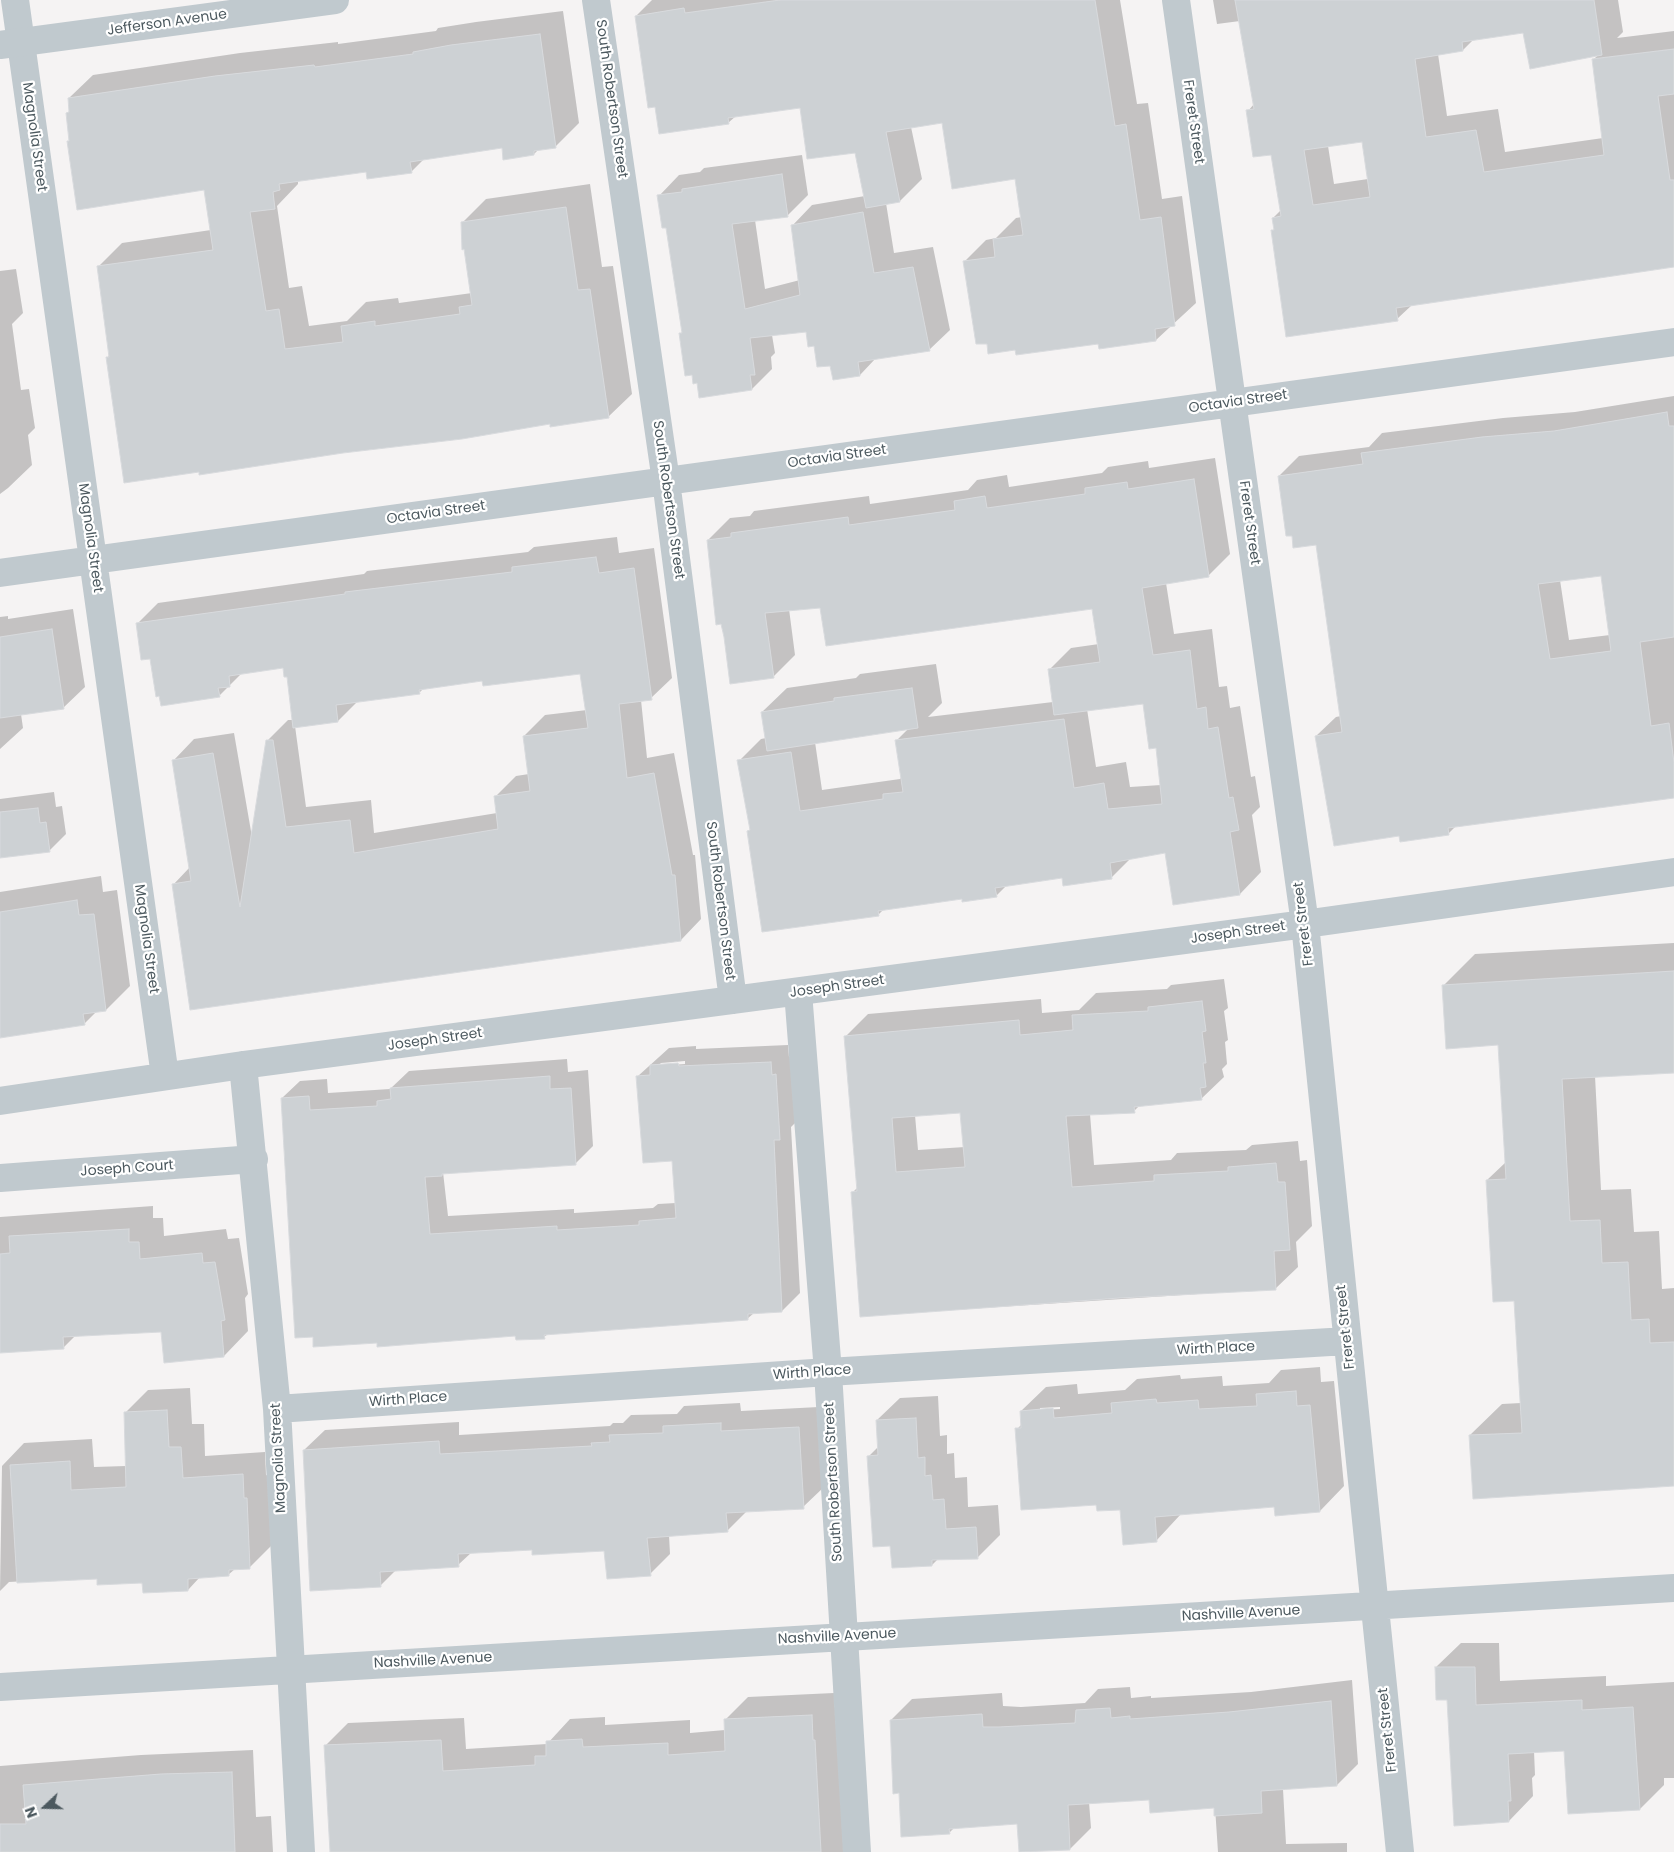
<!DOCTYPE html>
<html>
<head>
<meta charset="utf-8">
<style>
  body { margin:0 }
  #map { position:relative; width:1674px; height:1852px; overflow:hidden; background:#f5f3f3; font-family:Poppins,sans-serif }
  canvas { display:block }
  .north { position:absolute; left:20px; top:1782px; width:50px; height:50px; -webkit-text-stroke:4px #fff; paint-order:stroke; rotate:249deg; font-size:14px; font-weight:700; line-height:20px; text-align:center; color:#4c595f }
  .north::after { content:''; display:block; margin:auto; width:18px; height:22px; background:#4c595f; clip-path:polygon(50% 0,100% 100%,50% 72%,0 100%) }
</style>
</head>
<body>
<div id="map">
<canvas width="1674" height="1852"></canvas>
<div class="north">N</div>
</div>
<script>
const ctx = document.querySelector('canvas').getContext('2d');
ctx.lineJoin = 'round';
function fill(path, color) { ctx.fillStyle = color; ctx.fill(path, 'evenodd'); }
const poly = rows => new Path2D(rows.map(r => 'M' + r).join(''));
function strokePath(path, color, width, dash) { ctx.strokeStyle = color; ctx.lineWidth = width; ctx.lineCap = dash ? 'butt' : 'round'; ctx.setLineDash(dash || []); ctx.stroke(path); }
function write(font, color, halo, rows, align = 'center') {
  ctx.font = font + ' Poppins,sans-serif'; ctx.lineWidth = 4.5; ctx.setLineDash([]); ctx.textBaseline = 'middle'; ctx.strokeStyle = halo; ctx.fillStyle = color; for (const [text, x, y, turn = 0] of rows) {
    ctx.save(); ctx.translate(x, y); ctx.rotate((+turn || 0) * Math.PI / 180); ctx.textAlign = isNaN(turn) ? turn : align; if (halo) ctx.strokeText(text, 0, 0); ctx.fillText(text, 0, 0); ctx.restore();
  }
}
fill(poly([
  [652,0,1120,0,1137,104,1148,103,1162,199,1182,196,1196,303,1156,340,1016,349,964,262,986,240,996,238,1016,218,1022,217,1016,178,943,122,911,127,922,179,900,201,886,203,894,253,933,247,950,330,929,350,876,358,860,375,831,364,807,331,772,335,775,353,771,357,772,369,752,389,698,381,680,334,683,331,667,226,659,196,679,175,700,172,704,168,802,155,808,195,788,215,755,220,765,289,800,280,792,226,812,205,865,196,856,151,801,106,736,116,728,123,656,105,636,16],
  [1213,0,1618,0,1623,32,1617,38,1674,31,1674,266,1412,305,1397,319,1272,231,1275,228,1273,218,1281,210,1272,153,1248,111,1254,104,1240,21,1217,24],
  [1524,32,1599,54,1593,60,1603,138,1505,152,1498,109,1447,116,1438,54,1463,50,1474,39],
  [1363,141,1368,179,1334,184,1328,146],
  [563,11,579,123,555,147,539,149,534,154,503,146,425,158,411,172,367,170,298,180,298,184,277,206,289,288,302,286,309,326,347,321,366,302,398,298,399,303,472,293,462,223,486,199,590,184,602,267,613,266,632,394,608,417,551,422,107,358,110,354,98,267,122,243,211,230,205,189,70,140,67,114,70,110,69,98,93,75,240,53,338,42,338,44,436,31,438,28,476,22],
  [16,269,23,313,12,324,21,390,29,389,35,428,28,435,32,465,8,488,0,494,0,271],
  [1674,396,1674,797,1456,826,1448,834,1316,736,1336,717,1341,716,1317,544,1279,476,1299,456,1369,447,1382,433,1503,418,1575,412],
  [1602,575,1610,635,1569,640,1560,580],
  [1215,458,1230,554,1208,576,1166,583,1174,634,1212,629,1219,687,1227,686,1230,708,1240,706,1251,777,1255,776,1260,807,1252,815,1261,872,1240,894,1166,852,1131,858,1112,877,1063,877,1007,885,996,896,963,897,884,909,878,915,748,831,751,829,739,761,761,739,766,738,762,712,787,688,856,678,860,674,936,664,942,703,928,717,1053,702,1049,670,1071,648,1099,644,1093,608,821,606,789,609,795,655,773,677,725,636,708,540,730,518,750,516,754,511,869,496,870,504,968,490,977,480,1007,475,1009,487,1102,473,1108,467,1148,461,1149,468],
  [1144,702,1157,746,1161,785,1130,787,1126,762,1096,767,1087,709],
  [908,729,897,740,902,777,900,779,822,790,815,742],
  [617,537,619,553,654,548,672,678,651,698,641,700,647,758,674,753,693,855,695,855,701,919,681,940,191,1008,173,885,190,867,174,760,194,739,234,733,252,837,267,741,288,720,293,720,288,675,284,667,243,672,219,696,151,657,137,624,158,603,364,574,367,571,528,552,534,547],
  [582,672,587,710,545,715,524,736,529,774,516,776,495,797,497,813,374,833,371,800,306,807,295,726,338,721,358,701,419,693,424,688,483,679],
  [73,609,85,687,63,708,21,714,23,728,0,749,0,617,8,616,8,619],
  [54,792,56,807,62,806,66,834,50,850,0,857,0,799],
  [101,876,103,892,117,890,130,986,106,1010,97,1011,84,1024,0,1036,0,892],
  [1674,943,1674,1072,1595,1076,1601,1190,1631,1189,1634,1232,1659,1231,1662,1289,1674,1288,1674,1485,1474,1498,1470,1435,1502,1404,1521,1403,1515,1299,1487,1180,1506,1162,1499,1044,1444,985,1475,954],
  [1224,979,1228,1008,1224,1011,1228,1040,1225,1042,1227,1064,1222,1069,1224,1077,1201,1099,1140,1105,1134,1111,1090,1114,1094,1165,1171,1160,1177,1153,1246,1150,1252,1145,1298,1141,1300,1161,1307,1160,1312,1226,1296,1242,1298,1267,1275,1289,861,1316,853,1192,858,1187,846,1036,868,1014,1041,999,1042,1013,1079,1010,1096,993,1167,989,1171,985],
  [962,1112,965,1147,918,1150,915,1115],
  [788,1045,789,1057,794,1057,797,1121,791,1127,800,1293,782,1311,754,1313,747,1319,548,1334,544,1337,517,1334,282,1098,300,1081,327,1079,328,1093,390,1089,409,1071,567,1059,568,1072,588,1070,593,1146,575,1164,443,1172,448,1216,574,1209,574,1213,653,1208,658,1204,676,1203,673,1159,638,1076,669,1048,696,1046,696,1049],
  [685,1061,685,1064,658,1066,661,1063],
  [153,1206,153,1218,163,1218,164,1236,226,1229,228,1239,239,1238,248,1294,245,1298,248,1331,224,1356,162,1330,76,1335,63,1348,0,1352,0,1217],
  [1320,1367,1321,1382,1334,1381,1344,1486,1320,1511,1275,1506,1181,1514,1156,1541,1121,1508,1097,1503,1017,1429,1022,1424,1021,1411,1046,1387,1077,1384,1078,1394,1125,1390,1137,1379,1180,1375,1181,1379,1222,1376,1223,1386,1269,1383,1281,1370],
  [1060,1407,1060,1409,1040,1410,1040,1408],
  [190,1388,192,1424,204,1424,205,1456,265,1452,266,1475,269,1476,272,1545,249,1568,235,1569,228,1575,200,1577,188,1590,98,1577,9,1582,0,1591,2,1466,24,1443,92,1439,94,1467,126,1466,125,1413,148,1390],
  [938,1396,940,1436,947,1435,947,1454,954,1453,955,1478,967,1477,968,1507,998,1505,1000,1535,978,1557,938,1559,932,1565,892,1544,869,1456,879,1446,877,1420,900,1398],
  [740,1403,741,1411,819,1407,824,1487,803,1507,748,1510,727,1531,669,1535,670,1554,650,1574,605,1549,533,1549,472,1552,458,1565,396,1570,380,1586,304,1450,325,1430,459,1422,459,1435,610,1426,613,1423,623,1423,631,1415,677,1414,684,1406],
  [1461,1643,1499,1643,1500,1681,1606,1676,1606,1686,1674,1682,1674,1778,1664,1778,1664,1785,1640,1809,1565,1750,1534,1751,1535,1775,1532,1778,1533,1796,1509,1821,1448,1699,1436,1667],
  [1352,1680,1358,1764,1337,1785,1283,1789,1286,1844,1347,1843,1347,1852,1218,1852,1215,1807,1150,1798,1089,1802,1091,1828,1070,1849,1018,1823,955,1827,949,1833,900,1792,891,1720,912,1699,1002,1693,1003,1706,1021,1707,1085,1703,1098,1689,1130,1687,1131,1698,1151,1696,1151,1698,1251,1692],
  [834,1693,844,1852,332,1852,325,1746,348,1723,464,1718,466,1749,547,1744,570,1719,605,1717,605,1725,690,1720,690,1733,725,1730,725,1720,748,1697],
  [253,1750,256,1817,271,1816,273,1852,0,1852,0,1766,141,1755]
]), '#0003');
const building = poly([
  [780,0,1095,0,1115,126,1126,124,1140,220,1161,217,1175,326,1155,329,1156,341,1099,349,1098,344,1016,355,1015,350,988,354,987,344,976,344,963,261,995,257,993,239,1023,235,1015,179,952,189,942,123,886,132,900,202,866,208,855,153,807,159,800,108,728,118,729,124,659,134,655,107,648,108,635,16,684,8,685,13,780,0],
  [1235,0,1594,0,1602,55,1530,69,1523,33,1462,42,1463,51,1415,59,1426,137,1476,130,1484,172,1604,155,1592,59,1674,49,1674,94,1658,96,1670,180,1674,180,1674,267,1396,308,1398,321,1286,337,1271,230,1274,230,1272,218,1281,216,1271,155,1253,157,1246,110,1254,109,1235,0],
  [1362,142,1370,197,1313,205,1304,150,1362,142],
  [540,34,556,148,534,151,534,155,503,160,502,148,410,162,412,173,367,179,366,172,279,184,280,190,273,192,275,209,250,212,266,311,279,309,285,349,343,342,341,326,375,321,375,326,460,314,459,307,472,305,464,249,462,250,461,222,566,207,578,290,590,289,609,418,550,427,550,424,462,439,343,453,199,475,199,472,124,483,106,357,109,357,97,266,213,250,204,190,77,210,67,141,69,141,66,113,69,112,68,98,215,76,314,65,315,67,413,54,413,52,451,45,540,34],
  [782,174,788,217,732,224,745,309,800,295,791,225,863,212,874,273,913,267,930,351,858,362,860,376,833,380,830,366,817,367,814,346,808,347,806,332,750,338,755,375,750,375,752,390,699,398,697,383,693,384,692,375,685,376,679,333,682,333,666,228,662,228,657,195,682,192,682,189,782,174],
  [1667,412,1669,426,1674,426,1674,637,1640,642,1651,726,1669,723,1674,763,1674,798,1448,828,1449,835,1400,842,1399,836,1334,846,1315,736,1342,732,1316,545,1293,548,1292,536,1286,536,1278,476,1363,464,1361,453,1482,437,1554,431,1667,412],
  [1601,576,1611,651,1550,659,1538,584,1601,576],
  [1194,479,1209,577,1142,588,1153,655,1190,650,1197,709,1206,707,1208,729,1218,727,1229,798,1233,797,1239,830,1230,832,1240,895,1173,905,1165,853,1110,863,1112,879,1063,886,1062,878,995,888,997,897,962,902,962,899,878,911,879,916,762,932,747,831,750,830,737,760,791,752,800,811,883,799,883,794,903,792,895,740,1064,719,1074,788,1104,783,1108,809,1162,804,1156,748,1149,749,1143,704,1054,715,1048,669,1100,662,1092,609,826,646,820,608,765,613,774,678,730,684,724,637,721,624,716,625,707,540,731,537,731,533,848,517,849,525,955,510,954,501,985,496,987,508,1085,494,1085,488,1127,482,1128,489,1194,479],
  [596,557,599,573,634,568,652,700,619,704,627,778,654,773,672,875,675,875,681,941,190,1010,172,884,191,881,172,760,213,753,240,907,266,740,273,740,286,827,350,820,354,853,498,829,494,796,530,791,523,736,588,728,580,674,483,686,482,681,419,690,420,694,336,705,338,722,293,728,287,677,284,677,283,668,229,676,230,687,218,688,220,697,161,706,159,696,156,697,150,659,141,660,136,623,345,594,345,592,512,572,512,567,596,557],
  [52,629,64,709,0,718,0,637,52,629],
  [912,688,918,728,767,751,761,712,834,701,834,698,912,688],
  [38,808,40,823,46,822,50,852,0,858,0,812,38,808],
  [77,900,79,915,94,914,106,1011,83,1014,85,1025,0,1038,0,912,77,900],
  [1674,971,1674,1073,1562,1079,1570,1221,1600,1220,1602,1263,1628,1262,1631,1320,1649,1319,1650,1343,1674,1342,1674,1486,1473,1499,1469,1435,1522,1433,1514,1301,1493,1302,1486,1180,1506,1179,1498,1045,1446,1049,1442,985,1674,971],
  [1202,1001,1206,1031,1202,1032,1206,1063,1203,1063,1206,1087,1200,1088,1202,1100,1134,1107,1135,1113,1066,1116,1072,1187,1154,1181,1154,1175,1228,1171,1228,1167,1276,1163,1278,1182,1285,1182,1290,1250,1274,1251,1276,1290,1119,1298,860,1317,851,1192,857,1191,844,1036,1019,1020,1020,1035,1073,1030,1072,1015,1148,1011,1148,1007,1202,1001],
  [960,1113,965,1167,896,1172,892,1118,960,1113],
  [771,1062,772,1075,776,1074,780,1140,774,1140,782,1312,748,1314,748,1320,544,1335,545,1339,516,1340,515,1336,377,1347,377,1343,313,1347,313,1337,295,1338,281,1098,309,1096,310,1110,377,1106,377,1101,391,1099,390,1088,550,1076,550,1089,571,1088,576,1165,442,1174,442,1176,425,1177,430,1234,557,1226,557,1230,639,1225,639,1221,676,1218,672,1161,643,1163,636,1076,650,1075,650,1065,678,1063,679,1066,771,1062],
  [129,1229,129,1242,139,1242,140,1259,202,1253,203,1263,215,1262,225,1320,221,1321,224,1357,164,1363,161,1332,63,1337,64,1349,0,1353,0,1254,10,1253,9,1236,129,1229],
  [1296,1391,1297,1406,1310,1405,1320,1512,1275,1516,1274,1507,1155,1517,1157,1542,1123,1545,1120,1510,1097,1511,1096,1505,1021,1510,1015,1428,1021,1428,1020,1411,1053,1408,1054,1418,1112,1413,1111,1403,1156,1399,1157,1403,1198,1400,1199,1409,1257,1406,1256,1394,1296,1391],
  [167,1410,169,1447,181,1447,183,1478,243,1474,244,1498,247,1498,250,1569,229,1570,229,1576,188,1579,188,1591,143,1593,142,1583,97,1585,97,1579,17,1583,10,1465,70,1461,71,1490,126,1487,124,1412,167,1410],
  [916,1418,918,1458,925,1457,925,1476,931,1475,933,1500,944,1499,946,1529,976,1527,978,1559,932,1560,932,1566,892,1568,890,1546,873,1547,867,1456,878,1455,876,1420,916,1418],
  [721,1423,721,1431,799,1427,804,1509,726,1513,728,1532,647,1538,651,1576,607,1579,604,1551,532,1555,532,1550,458,1554,459,1567,380,1572,381,1587,310,1591,303,1450,439,1441,440,1454,592,1446,591,1443,610,1442,609,1435,663,1433,663,1426,721,1423],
  [1435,1667,1475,1667,1476,1705,1582,1700,1582,1710,1633,1707,1640,1810,1568,1814,1564,1751,1508,1754,1511,1801,1508,1801,1509,1822,1454,1826,1447,1700,1436,1700,1435,1667],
  [1331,1701,1337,1786,1261,1791,1262,1813,1214,1816,1214,1808,1150,1813,1149,1800,1068,1805,1070,1850,1019,1852,1017,1824,949,1829,950,1834,901,1837,899,1793,893,1794,890,1720,982,1714,983,1727,999,1727,1075,1723,1076,1710,1110,1708,1111,1718,1130,1716,1130,1719,1229,1712,1331,1701],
  [812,1715,813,1740,815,1740,821,1852,330,1852,324,1745,441,1740,443,1771,535,1765,535,1756,546,1756,546,1741,582,1739,583,1747,668,1743,668,1755,725,1751,724,1719,812,1715],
  [232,1772,235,1852,0,1852,0,1824,26,1824,23,1785,161,1774,232,1772]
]);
fill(building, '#cdd1d4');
strokePath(building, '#d8dadd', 1);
strokePath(poly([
  [15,0,165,1076],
  [596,0,666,481,733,1000],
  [1176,0,1305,924,1400,1852],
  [0,573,1674,342],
  [798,992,828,1372,857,1852],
  [243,1065,277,1409,301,1852],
  [0,1101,243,1065,1305,924,1674,872],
  [0,1178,254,1159],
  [277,1409,828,1372,1347,1341],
  [0,1687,1674,1588]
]), '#c0c9ce', 28);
strokePath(poly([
  [0,45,335,0]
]), '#c0c9ce', 28);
write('14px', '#4c595f', '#fff', [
  ["Jefferson Avenue",167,23,-8],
  ["South Robertson Street",611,99,82],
  ["Freret Street",1193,122,82],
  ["Magnolia Street",34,137,82],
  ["Octavia Street",1238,402,-8],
  ["Octavia Street",837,457,-8],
  ["South Robertson Street",668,500,82],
  ["Octavia Street",436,513,-8],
  ["Freret Street",1249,523,82],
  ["Magnolia Street",90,538,82],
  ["South Robertson Street",720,901,83],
  ["Freret Street",1304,924,-97],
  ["Joseph Street",1238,933,-8],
  ["Magnolia Street",146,939,82],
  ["Joseph Street",837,987,-8],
  ["Joseph Street",435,1040,-8],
  ["Joseph Court",127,1169,-4],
  ["Freret Street",1346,1327,-96],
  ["Wirth Place",1216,1349,-3],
  ["Wirth Place",812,1373,-4],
  ["Wirth Place",408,1400,-4],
  ["Magnolia Street",279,1458,-93],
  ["South Robertson Street",834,1482,-93],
  ["Nashville Avenue",1241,1614,-3],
  ["Nashville Avenue",837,1637,-3],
  ["Nashville Avenue",433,1661,-3],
  ["Freret Street",1388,1730,-96]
]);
</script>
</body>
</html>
